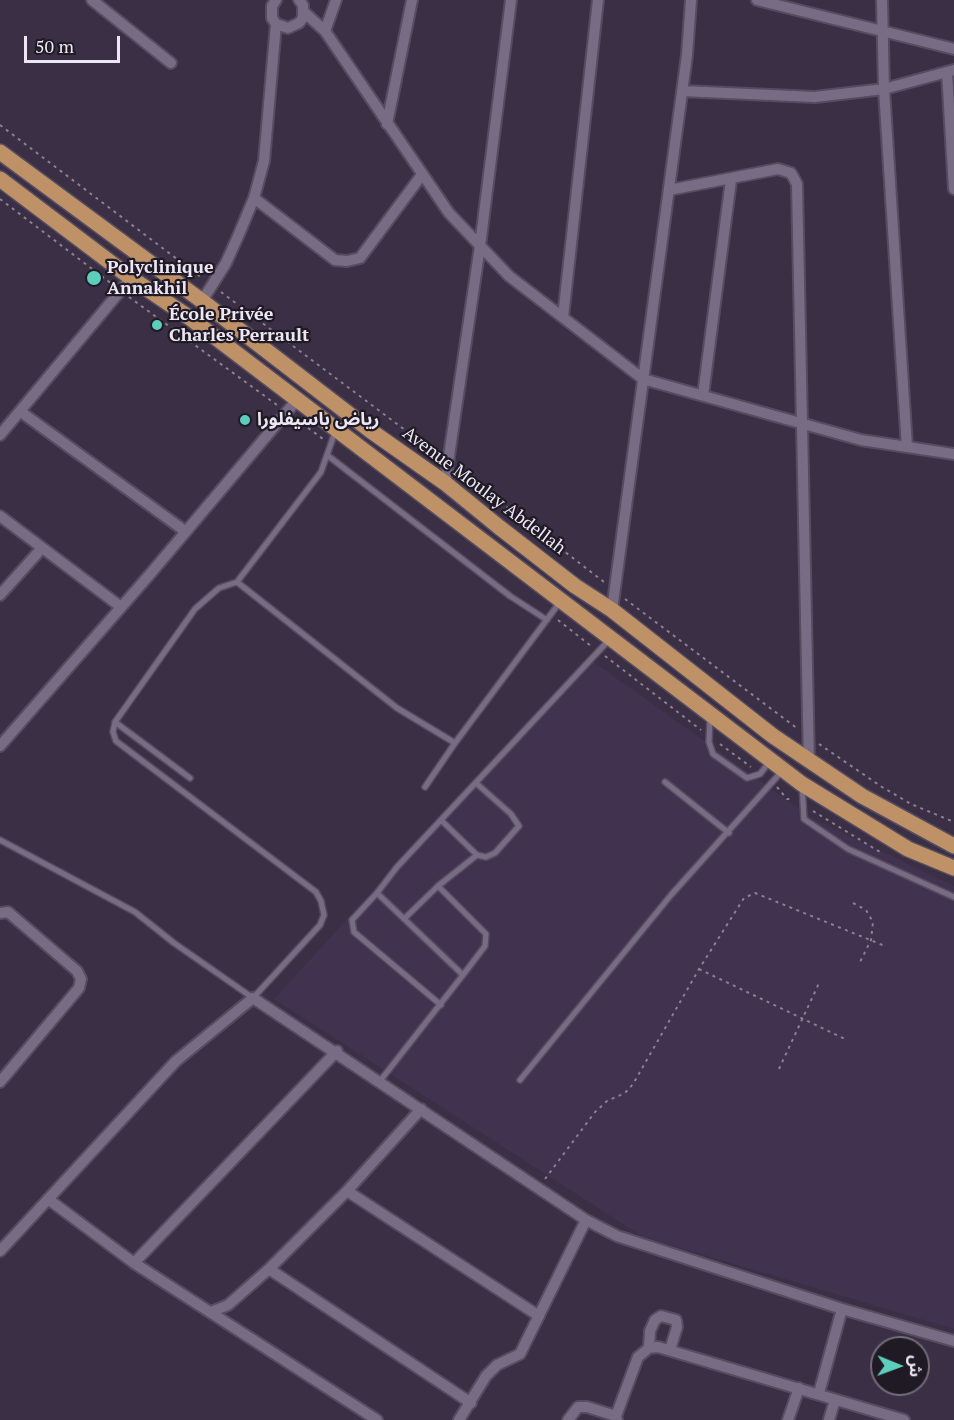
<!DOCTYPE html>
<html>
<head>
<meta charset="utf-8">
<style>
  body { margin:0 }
  #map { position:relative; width:954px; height:1420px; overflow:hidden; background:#3a2f45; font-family:"PT Serif","Noto Sans Arabic",serif }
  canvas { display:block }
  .north { position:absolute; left:870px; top:1336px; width:60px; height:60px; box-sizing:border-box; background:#1f1a24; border:2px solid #716c78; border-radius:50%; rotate:91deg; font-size:16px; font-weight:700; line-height:24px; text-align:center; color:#ede6f5 }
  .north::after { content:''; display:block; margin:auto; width:21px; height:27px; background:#5ccebb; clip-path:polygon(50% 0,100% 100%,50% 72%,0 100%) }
  .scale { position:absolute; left:24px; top:36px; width:96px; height:27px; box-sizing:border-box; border:3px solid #ede6f5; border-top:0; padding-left:8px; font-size:18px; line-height:21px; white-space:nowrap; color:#ede6f5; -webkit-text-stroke:4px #1f1a24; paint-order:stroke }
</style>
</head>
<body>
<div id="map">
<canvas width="954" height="1420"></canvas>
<div class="north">ش</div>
<div class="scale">50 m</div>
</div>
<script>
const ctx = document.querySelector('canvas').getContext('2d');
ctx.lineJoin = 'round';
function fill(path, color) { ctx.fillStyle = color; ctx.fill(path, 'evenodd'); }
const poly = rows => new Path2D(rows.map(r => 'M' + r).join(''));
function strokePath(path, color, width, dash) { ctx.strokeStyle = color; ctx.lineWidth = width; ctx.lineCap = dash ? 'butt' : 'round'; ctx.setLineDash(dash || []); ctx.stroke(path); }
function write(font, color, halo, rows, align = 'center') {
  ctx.font = font + ' "PT Serif","Noto Sans Arabic",serif'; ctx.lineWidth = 4.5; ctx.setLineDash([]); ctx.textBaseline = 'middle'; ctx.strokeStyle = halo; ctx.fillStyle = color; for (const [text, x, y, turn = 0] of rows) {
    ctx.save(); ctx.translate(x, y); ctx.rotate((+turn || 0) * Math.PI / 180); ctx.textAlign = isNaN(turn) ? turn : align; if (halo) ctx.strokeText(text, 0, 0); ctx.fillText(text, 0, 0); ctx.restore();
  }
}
fill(poly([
  [587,657,812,818,954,886,954,1329,643,1237,274,999]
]), '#41324f');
const lane = poly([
  [335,432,321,472,237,582,397,708,455,743,560,602],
  [327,455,510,596,547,620],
  [710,718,709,742,713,754,747,778,760,774,770,761],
  [115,722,190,778],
  [665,782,729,833],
  [802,785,804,819,848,849,954,897],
  [425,787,455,743],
  [442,821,477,855],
  [0,840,135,912,174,943,253,998,320,925,324,915,321,901,316,892,116,741,113,732,115,722,195,609,219,588,237,582],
  [377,893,352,920,354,932,441,1005],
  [404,919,438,886],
  [463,975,485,946,486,934,438,886,477,855,486,857,495,853,519,826,511,814,476,783],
  [520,1080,671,895,783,770],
  [380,1081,463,975,377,893,397,867,609,640]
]);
const street = poly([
  [92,0,171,63],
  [276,0,272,6,272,18,276,24,288,28,299,23,303,18,303,5,299,0],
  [757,0,954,49],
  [882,0,884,89,907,447],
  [304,12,325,31,449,213,509,276,643,379,861,440,954,454],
  [325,31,336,0],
  [947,72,954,189],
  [682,91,815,97,884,89,954,70],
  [387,124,412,0],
  [669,190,778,169,791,173,797,184,809,763],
  [254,198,335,260,347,261,360,258,421,176],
  [202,301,226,263,239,234,254,198,264,161,276,24],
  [563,317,598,0],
  [703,395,731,180],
  [21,412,185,531],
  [0,435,131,278],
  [445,483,480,246,511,0],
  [0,516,121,607],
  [0,595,42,548],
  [612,610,687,55,691,0],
  [0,746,151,573,296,401],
  [0,913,8,912,77,971,81,979,79,988,0,1082],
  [347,1191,539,1316],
  [48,1199,134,1263,377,1420],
  [0,1251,176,1061,253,998,586,1220,617,1236,842,1309,954,1341],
  [134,1263,337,1051],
  [269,1269,471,1403],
  [211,1312,228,1305,269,1269,347,1191,421,1109],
  [649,1348,650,1331,655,1320,661,1316,676,1320,677,1327,670,1350],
  [819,1393,842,1309],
  [459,1420,486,1376,497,1365,520,1354,586,1220],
  [568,1420,578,1407,587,1407,616,1416],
  [617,1420,616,1416,638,1357,649,1348,658,1347,904,1420],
  [788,1420,799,1388],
  [829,1420,835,1400]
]);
const primary = poly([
  [0,152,202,301,371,431,445,483,499,527,575,586,612,610,773,736,862,796,954,846],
  [0,179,131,278,190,318,802,784,908,849,954,868]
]);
strokePath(lane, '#564c60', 8);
strokePath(street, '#564c60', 14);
strokePath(primary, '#564c60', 18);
strokePath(poly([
  [0,125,202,278],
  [0,199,112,284],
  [221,292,437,454],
  [129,297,277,405],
  [296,419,323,439],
  [459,470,604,582],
  [625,599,798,729],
  [558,620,591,646],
  [605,656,701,730],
  [720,744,751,767],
  [819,744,882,787,911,804,954,822],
  [777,787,787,799,793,799],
  [813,811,880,852],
  [853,903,866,910,873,922,871,940,859,964],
  [699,969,845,1039],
  [779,1069,820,981],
  [545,1179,595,1112,607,1101,625,1093,633,1084,699,969,744,898,755,893,885,946]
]), '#8a8194', 2, [3, 4.5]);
strokePath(lane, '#786c85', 5);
strokePath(street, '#786c85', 10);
strokePath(primary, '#bf9166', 15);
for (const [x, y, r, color] of [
  [94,278,8,"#5ccebb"],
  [157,325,6,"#5ccebb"],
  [245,420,6,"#5ccebb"]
]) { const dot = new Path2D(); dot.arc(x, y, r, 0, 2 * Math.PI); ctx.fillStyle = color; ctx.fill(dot); strokePath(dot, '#1f1a24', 2); }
write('bold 18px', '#ede6f5', '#1f1a24', [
  ["Polyclinique",107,268],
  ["Annakhil",107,289],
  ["École Privée",169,315],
  ["Charles Perrault",169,336],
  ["رياض باسيفلورا",257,420]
], 'left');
write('18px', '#ede6f5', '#1f1a24', [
  ["Avenue Moulay Abdellah",484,491,37]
]);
</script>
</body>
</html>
